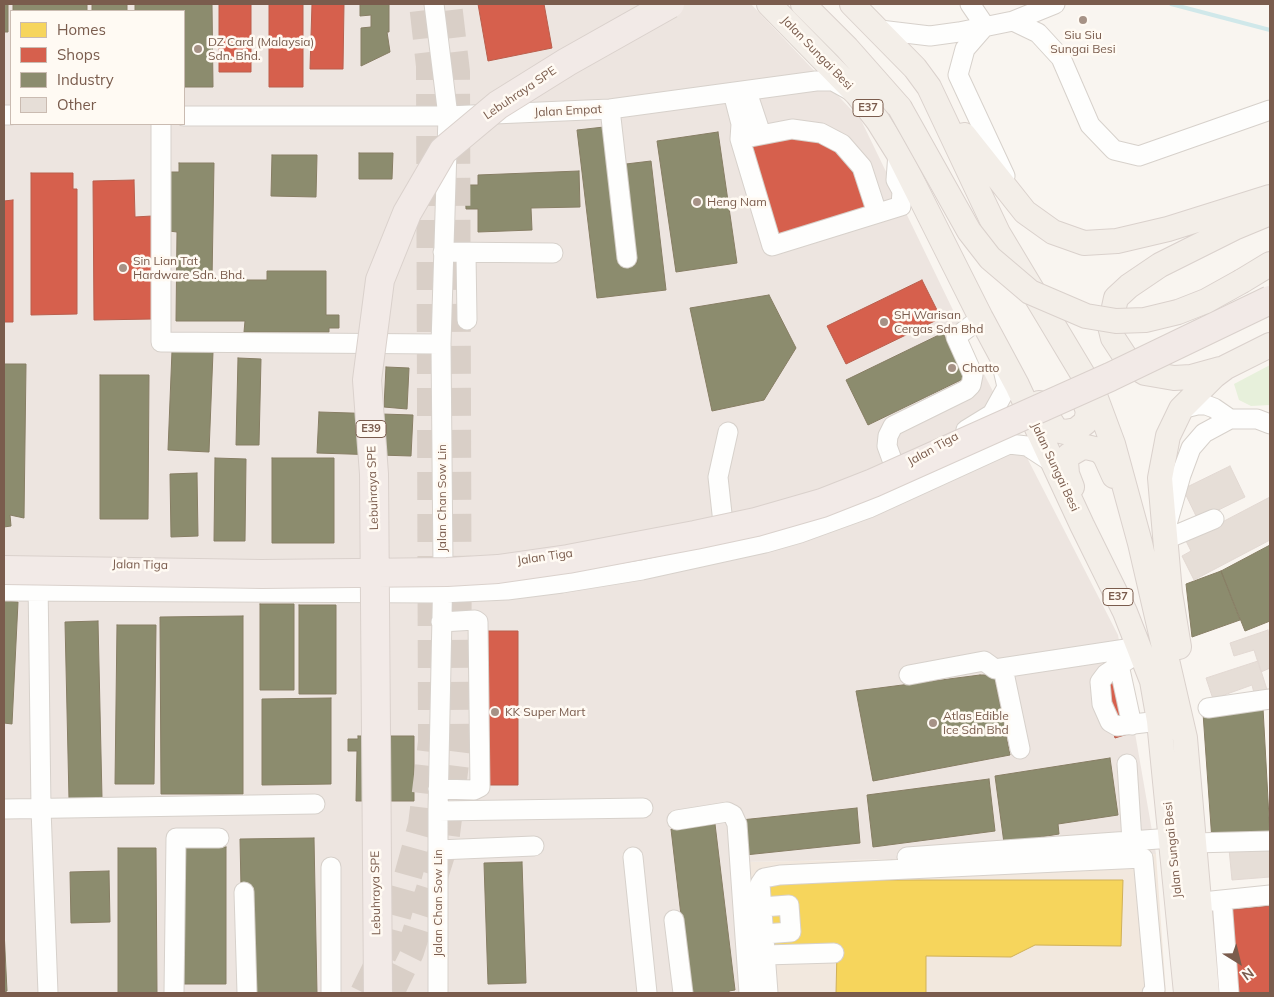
<!DOCTYPE html>
<html>
<head>
<meta charset="utf-8">
<style>
  body { margin:0 }
  #map { position:relative; width:1274px; height:997px; overflow:hidden; background:#f9f5f0; font-family:Mulish,sans-serif }
  canvas { display:block }
  .frame { position:absolute; inset:0; border:5px solid #7a5c4d; pointer-events:none }
  .legend { position:absolute; left:10px; top:10px; width:175px; height:115px; box-sizing:border-box; background:#fffaf3; border:1px solid #cabbb1; margin:0; padding:6px 9px; list-style:none; font-size:15px; color:#7a5c4d }
  .legend li { display:flex; align-items:center; gap:10px; height:25px }
  .legend b { width:25px; border:1px solid #cabbb1 }
  .north { position:absolute; left:1214px; top:937px; width:50px; height:50px; -webkit-text-stroke:4px #fffaf3; paint-order:stroke; rotate:144deg; font-size:14px; font-weight:700; line-height:20px; text-align:center; color:#7a5c4d }
  .north::after { content:''; display:block; margin:auto; width:18px; height:22px; background:#7a5c4d; clip-path:polygon(50% 0,100% 100%,50% 72%,0 100%) }
</style>
</head>
<body>
<div id="map">
<canvas width="1274" height="997"></canvas>
<div class="frame"></div>
<ul class="legend">
<li><b style="height:14px;background:#f6d55c"></b>Homes</li>
<li><b style="height:14px;background:#d6604d"></b>Shops</li>
<li><b style="height:14px;background:#8c8c6e"></b>Industry</li>
<li><b style="height:14px;background:#e6ded7"></b>Other</li>
</ul>
<div class="north">N</div>
</div>
<script>
const ctx = document.querySelector('canvas').getContext('2d');
ctx.lineJoin = 'round';
function fill(path, color) { ctx.fillStyle = color; ctx.fill(path, 'evenodd'); }
const poly = rows => new Path2D(rows.map(r => 'M' + r).join(''));
function strokePath(path, color, width, dash) { ctx.strokeStyle = color; ctx.lineWidth = width; ctx.lineCap = dash ? 'butt' : 'round'; ctx.setLineDash(dash || []); ctx.stroke(path); }
function write(font, color, halo, rows, align = 'center') {
  ctx.font = font + ' Mulish,sans-serif'; ctx.lineWidth = 5; ctx.setLineDash([]); ctx.textBaseline = 'middle'; ctx.strokeStyle = halo; ctx.fillStyle = color; for (const [text, x, y, turn = 0] of rows) {
    ctx.save(); ctx.translate(x, y); ctx.rotate((+turn || 0) * Math.PI / 180); ctx.textAlign = isNaN(turn) ? turn : align; if (halo) ctx.strokeText(text, 0, 0); ctx.fillText(text, 0, 0); ctx.restore();
  }
}
fill(poly([
  [1156,854,1166,993,761,993,744,862]
]), '#f2e8de');
fill(poly([
  [4,4,751,4,861,120,982,370,1118,635,1156,854,744,862,761,993,4,993],
  [11,11,184,11,184,124,11,124]
]), '#ede5e0');
fill(poly([
  [1270,365,1270,405,1251,406,1239,400,1234,384]
]), '#e7f0db');
const homes = poly([
  [767,880,1123,880,1121,946,1035,945,1011,957,926,956,926,993,836,993,837,951,769,951,767,880]
]);
fill(homes, '#f6d55c');
strokePath(homes, '#d1b158', 1);
const shops = poly([
  [219,4,251,4,251,72,219,72,219,4],
  [269,4,303,4,303,87,269,87,269,4],
  [312,4,344,4,343,69,310,69,312,4],
  [478,4,544,4,552,48,488,61,478,4],
  [806,135,840,153,855,176,867,214,777,239,748,147,806,135],
  [31,173,73,173,73,189,77,189,77,314,31,315,31,173],
  [134,180,135,217,152,216,153,319,94,320,93,181,134,180],
  [13,200,13,322,4,322,4,201,13,200],
  [922,280,941,318,846,364,827,326,922,280],
  [487,631,518,631,518,785,488,785,487,631],
  [1117,678,1131,733,1115,738,1101,682,1117,678],
  [1270,906,1270,993,1237,993,1230,910,1270,906]
]);
fill(shops, '#d6604d');
strokePath(shops, '#ba5f4d', 1);
const industry = poly([
  [4,4,8,4,8,32,4,32,4,4],
  [13,4,87,4,87,11,13,11,13,4],
  [92,4,127,4,127,11,92,11,92,4],
  [135,4,212,4,213,87,184,87,184,11,135,11,135,4],
  [360,4,389,4,389,32,387,32,390,52,361,66,361,28,371,27,371,15,360,16,360,4],
  [604,127,620,265,637,263,626,164,651,161,666,290,597,298,577,130,604,127],
  [718,132,737,263,676,272,657,141,718,132],
  [359,153,393,153,392,179,359,179,359,153],
  [272,155,317,155,316,197,271,196,272,155],
  [179,163,214,163,212,280,267,280,267,271,326,271,326,315,339,315,339,328,329,328,329,332,244,332,245,321,176,321,177,232,169,231,170,172,179,172,179,163],
  [579,171,580,207,531,208,532,230,478,232,478,209,466,209,465,185,478,185,478,175,579,171],
  [769,295,796,348,764,400,712,411,690,308,769,295],
  [943,333,965,378,868,425,846,380,943,333],
  [172,351,213,352,209,452,168,450,172,351],
  [238,358,261,359,259,445,236,445,238,358],
  [4,364,26,364,24,518,10,515,11,526,4,527,4,364],
  [386,367,409,368,407,409,384,407,386,367],
  [100,375,149,375,148,519,100,519,100,375],
  [319,412,413,415,411,456,317,453,319,412],
  [215,458,246,459,245,541,214,541,215,458],
  [272,458,334,458,334,543,272,543,272,458],
  [197,473,198,536,171,537,170,474,197,473],
  [1270,545,1270,621,1245,631,1221,571,1270,545],
  [1221,571,1240,620,1192,637,1186,584,1221,571],
  [4,601,18,602,12,724,4,723,4,601],
  [260,604,294,604,294,690,260,690,260,604],
  [299,605,336,605,336,694,299,694,299,605],
  [243,616,243,794,161,794,160,617,243,616],
  [98,621,102,798,69,799,65,622,98,621],
  [117,625,156,625,154,784,115,784,117,625],
  [980,675,994,675,1010,755,873,781,856,691,980,675],
  [331,698,331,784,262,785,262,699,331,698],
  [1263,708,1270,836,1212,841,1203,713,1263,708],
  [358,736,414,736,414,801,356,801,357,751,348,751,348,739,358,739,358,736],
  [1110,758,1118,815,1058,824,1059,834,1004,843,995,776,1110,758],
  [989,779,995,831,873,847,867,795,989,779],
  [857,808,860,843,745,855,741,820,857,808],
  [715,824,735,990,729,991,729,993,690,993,671,829,715,824],
  [314,838,317,993,252,993,241,887,240,839,314,838],
  [226,847,226,984,180,984,180,848,226,847],
  [118,848,156,848,157,993,118,993,118,848],
  [522,862,526,983,488,984,484,863,522,862],
  [109,871,110,922,71,923,70,872,109,871],
  [4,930,7,991,4,992,4,930]
]);
fill(industry, '#8c8c6e');
strokePath(industry, '#877e64', 1);
strokePath(poly([
  [1171,4,1270,30]
]), '#d0e8ea', 4);
const building = poly([
  [1230,466,1245,497,1198,520,1183,489,1230,466],
  [1270,497,1270,540,1194,580,1182,556,1191,551,1186,541,1270,497],
  [1268,630,1270,638,1270,668,1261,672,1254,650,1234,656,1230,643,1268,630],
  [1258,661,1268,693,1255,697,1252,685,1213,699,1206,678,1258,661],
  [1270,846,1270,877,1232,880,1229,849,1270,846]
]);
fill(building, '#e6ded7');
strokePath(building, '#e2d8d2', 1);
strokePath(poly([
  [364,993,391,938,422,825,432,742,430,66,423,4],
  [390,993,410,952,445,842,458,740,456,72,448,4]
]), '#d9cfc7', 28, [28, 14]);
const minor = poly([
  [434,4,448,116,441,344,443,567,438,811,438,993],
  [970,4,985,26],
  [1013,21,1038,33,1061,58,1090,125,1114,150,1139,156,1270,110],
  [985,26,965,49,958,75,1005,176],
  [880,30,930,36,959,32,1013,21,1055,4],
  [747,92,761,134],
  [733,93,741,124,740,139],
  [610,109,627,258],
  [4,115,11,115],
  [184,116,448,116,610,109,816,81,833,81,851,91],
  [161,124,161,342,441,344],
  [877,213,862,167,842,144,821,133,792,129,740,139,772,246,901,206,902,191,896,180,898,153],
  [443,252,553,253],
  [466,254,467,320],
  [1181,409,1197,405,1206,405,1214,408,1230,419,1257,419,1270,424],
  [966,430,992,414,1007,387,1002,365],
  [895,468,887,446,888,436,893,426,966,390,971,385,973,375,956,337,981,318],
  [723,523,718,477,728,432],
  [1166,528,1181,475,1191,448,1204,433,1230,419],
  [1164,540,1214,519],
  [38,580,41,809,48,993],
  [4,591,441,593,507,590,562,583,642,570,765,543,800,533,869,508,1009,444,1027,446,1053,463],
  [1141,651,1106,674,1100,682,1102,704,1110,722,1117,726,1159,721],
  [1119,665,1132,725],
  [1003,668,1020,749],
  [909,675,984,661,995,669,1139,647],
  [1208,708,1270,699],
  [1127,764,1132,841],
  [438,789,474,790,480,787,478,622,475,620,441,622],
  [4,809,315,804],
  [438,811,643,808],
  [677,820,727,812,733,815,737,824,749,993],
  [1194,843,1270,841],
  [438,850,534,846],
  [633,857,647,993],
  [907,857,1172,838],
  [244,892,247,993],
  [1222,900,1229,993],
  [1212,901,1270,895],
  [762,907,789,905,791,932,764,934],
  [674,920,683,993],
  [765,955,834,953],
  [174,993,176,838,219,838],
  [331,993,331,867],
  [768,993,760,884,764,878,780,875,1143,858,1155,990,1152,993]
]);
const major = poly([
  [769,4,857,94,878,121,898,153,981,318,1017,385,1082,525,1125,612,1152,681,1159,721,1186,993],
  [803,4,847,48,900,108],
  [852,4,915,68,929,87,998,233,1094,393,1113,444,1140,543,1185,738,1207,993],
  [964,135,1025,212,1053,232,1084,243,1117,241,1168,229,1270,197],
  [1242,281,1270,264],
  [1220,369,1191,377,1174,378,1145,373,1130,364,1113,338,1110,326,1116,298,1129,286,1160,265,1234,228,1270,213],
  [1039,403,1056,430,1065,432,1076,430,1086,422,1088,411,1080,390],
  [1072,487,1067,474,1066,461,1069,455,1081,448,1086,447,1099,450,1105,456,1114,476],
  [1179,647,1170,593,1160,478,1168,436,1181,409,1214,376,1226,367,1270,345]
]);
strokePath(minor, '#d7d1cb', 21);
strokePath(major, '#dad1cc', 26);
strokePath(minor, '#fefefd', 19);
strokePath(major, '#f3eee8', 24);
const majorBridge = poly([
  [900,108,969,231,990,258,1030,292,1086,316,1116,321,1145,320,1178,312,1206,301,1242,281]
]);
const highwayBridge = poly([
  [4,570,262,574,447,572,498,569,568,559,695,535,756,522,822,503,873,483,1110,377,1270,300],
  [378,993,374,474,367,380,380,280,407,213,443,151,498,105,567,62,670,4]
]);
strokePath(majorBridge, '#dad1cc', 26, []);
strokePath(highwayBridge, '#dad1cc', 30, []);
strokePath(majorBridge, '#f3eee8', 24);
strokePath(highwayBridge, '#f2eae7', 28);
for (const [x, y, r, color] of [
  [1083,20,5,"#a69286"],
  [198,49,5,"#a69286"],
  [697,202,5,"#a69286"],
  [123,268,5,"#a69286"],
  [884,322,5,"#a69286"],
  [952,368,5,"#a69286"],
  [495,712,5,"#a69286"],
  [933,723,5,"#a69286"]
]) { const dot = new Path2D(); dot.arc(x, y, r, 0, 2 * Math.PI); ctx.fillStyle = color; ctx.fill(dot); strokePath(dot, '#fffaf3', 2); }
for (const [x, y, w] of [
  [868,108,30],
  [371,429,30],
  [1118,597,30]
]) { const box = new Path2D(); box.roundRect(x - w / 2, y - 8.5, w, 17, 4); ctx.fillStyle = '#fffaf3'; ctx.fill(box); strokePath(box, '#7a5c4d', 1); }
write('bold 11px', '#7a5c4d', null, [
  ["E37",868,108],
  ["E39",371,429],
  ["E37",1118,597]
]);
write('12px', '#7a5c4d', '#fffaf3', [
  ["Siu Siu",1083,35,"center"],
  ["Sungai Besi",1083,49,"center"],
  ["DZ Card (Malaysia)",208,42],
  ["Sdn. Bhd.",208,56],
  ["Heng Nam",707,202],
  ["Sin Lian Tat",133,261],
  ["Hardware Sdn. Bhd.",133,275],
  ["SH Warisan",894,315],
  ["Cergas Sdn Bhd",894,329],
  ["Chatto",962,368],
  ["KK Super Mart",505,712],
  ["Atlas Edible",943,716],
  ["Ice Sdn Bhd",943,730]
], 'left');
write('12px', '#7a5c4d', '#fffaf3', [
  ["Jalan Sungai Besi",817,53,46],
  ["Lebuhraya SPE",520,93,-34],
  ["Jalan Empat",568,111,-3],
  ["Jalan Tiga",933,449,-29],
  ["Jalan Sungai Besi",1055,467,65],
  ["Lebuhraya SPE",373,488,-92],
  ["Jalan Chan Sow Lin",442,498,-90],
  ["Jalan Tiga",545,557,-8],
  ["Jalan Tiga",140,565,1],
  ["Jalan Sungai Besi",1173,850,-96],
  ["Lebuhraya SPE",376,893,-91],
  ["Jalan Chan Sow Lin",438,903,-90]
]);
</script>
</body>
</html>
